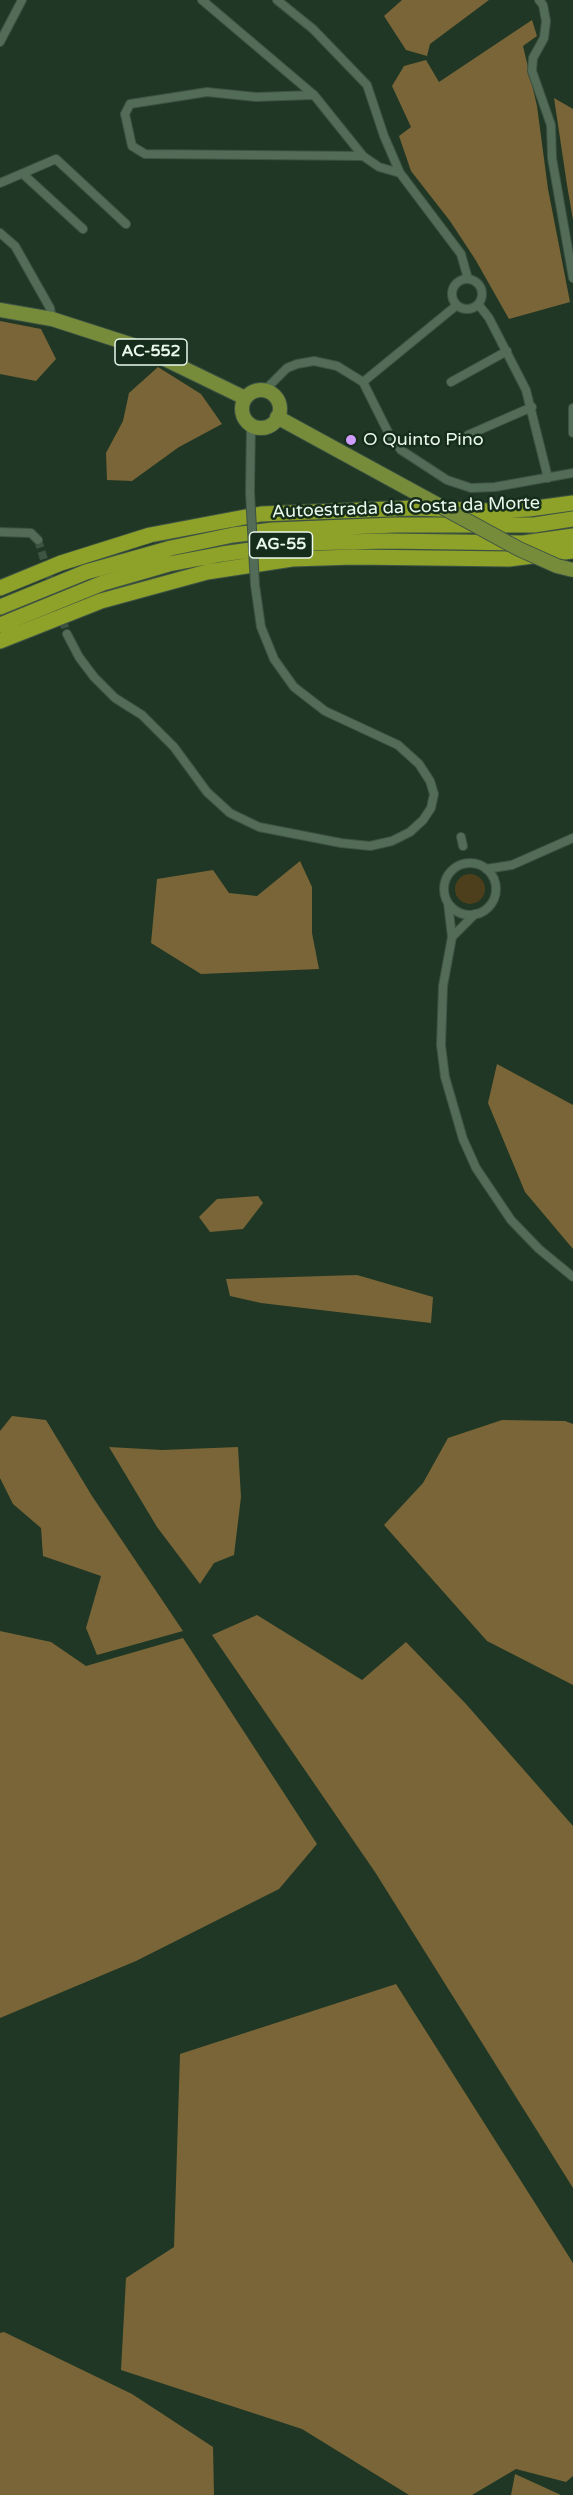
<!DOCTYPE html>
<html>
<head>
<meta charset="utf-8">
<style>
  body { margin:0 }
  canvas { display:block; background:#1f3724 }
</style>
</head>
<body>
<canvas width="573" height="2495"></canvas>
<script>
const ctx = document.querySelector('canvas').getContext('2d');
ctx.lineJoin = 'round';
function fill(path, color) { ctx.fillStyle = color; ctx.fill(path, 'evenodd'); }
const poly = rows => new Path2D(rows.map(r => 'M' + r).join(''));
function strokePath(path, color, width, dash) { ctx.strokeStyle = color; ctx.lineWidth = width; ctx.lineCap = dash ? 'butt' : 'round'; ctx.setLineDash(dash || []); ctx.stroke(path); }
function write(font, color, halo, rows, align = 'center') {
  ctx.font = font + ' "Varela Round",sans-serif'; ctx.lineWidth = 5; ctx.setLineDash([]); ctx.textBaseline = 'middle'; ctx.strokeStyle = halo; ctx.fillStyle = color; for (const [text, x, y, turn = 0] of rows) {
    ctx.save(); ctx.translate(x, y); ctx.rotate((+turn || 0) * Math.PI / 180); ctx.textAlign = isNaN(turn) ? turn : align; if (halo) ctx.strokeText(text, 0, 0); ctx.fillText(text, 0, 0); ctx.restore();
  }
}
fill(poly([
  '455 889a15 15 0 1 1 30 0a15 15 0 1 1-30 0Z'
]), '#4d3f1b');
fill(poly([
  [402,0,489,0,430,44,427,56,406,50,384,16],
  [532,20,537,36,523,46,537,106,548,189,570,302,509,319,475,259,450,221,411,171,399,136,411,127,392,86,404,66,426,60,439,82],
  [554,98,573,109,573,220,567,185],
  [0,321,41,329,56,359,36,381,0,374],
  [158,367,201,394,222,424,179,447,132,481,107,480,106,453,123,421,129,393],
  [300,861,312,887,312,933,319,969,201,974,151,943,157,879,213,870,229,893,257,896],
  [497,1064,573,1105,573,1249,525,1192,488,1103],
  [258,1196,263,1203,243,1229,210,1232,199,1217,217,1199],
  [357,1275,433,1297,431,1323,261,1303,230,1296,226,1279],
  [12,1416,46,1420,92,1496,183,1631,97,1655,86,1628,101,1576,43,1556,41,1528,13,1504,0,1478,0,1431],
  [502,1420,565,1421,573,1424,573,1685,487,1641,384,1525,423,1483,448,1438],
  [109,1447,162,1450,238,1447,241,1497,234,1555,214,1563,200,1584,157,1527],
  [257,1615,362,1680,406,1642,466,1704,573,1826,573,2188,375,1872,212,1635],
  [0,1631,51,1642,86,1666,183,1638,317,1844,279,1889,136,1961,0,2018],
  [396,1984,573,2263,573,2476,566,2482,516,2469,472,2495,409,2495,302,2429,121,2370,126,2278,174,2247,180,2054],
  [4,2332,132,2394,213,2447,214,2495,0,2495,0,2333],
  [515,2474,561,2495,511,2495]
]), '#796537');
strokePath(poly([
  [38,540,67,634]
]), '#3d5442', 8, [8, 4]);
const minor = poly([
  [202,0,314,95,363,156,379,167,400,173],
  [277,0,313,29,367,85,384,136,400,173,461,254,468,279],
  [539,0,543,5,546,21,544,38,533,58,532,71,551,125,552,158,573,278],
  [0,42,22,0],
  [314,95,256,97,207,92,130,104,125,114,132,146,145,154,363,156],
  [23,174,83,229],
  [0,183,56,159,126,224],
  [0,233,15,246,50,308,52,319],
  '452 294a15 15 0 1 1 30 0a15 15 0 1 1-30 0Z',
  [478,304,489,318,526,390,548,478],
  [363,382,457,305],
  [451,382,507,351],
  [265,390,287,368,297,364,314,361,337,366,363,382,389,434,401,450,447,480,471,488,495,487,573,473],
  [573,408,573,433],
  [468,435,532,407],
  [250,492,251,424],
  [0,532,31,533,38,540],
  [67,634,79,657,94,677,115,698,142,715,174,747,207,792,230,813,259,827,341,843,370,846,392,841,410,832,423,820,431,808,434,794,430,781,419,764,398,745,325,711,294,687,274,659,261,627,255,585],
  [461,837,463,846],
  '444 889a26 26 0 1 1 52 0a26 26 0 1 1-52 0Z',
  [486,869,512,865,573,838],
  [448,903,452,937,443,986,441,1045,445,1077,463,1139,476,1168,511,1220,539,1249,573,1277],
  [452,937,475,914]
]);
const primary = poly([
  [0,310,52,319,142,348,245,398],
  '242 409a19 19 0 1 1 38 0a19 19 0 1 1-38 0Z',
  [277,417,407,488]
]);
const motorway = poly([
  [0,588,61,563,150,535,261,514,414,508,490,511,529,509,573,503],
  [0,607,86,572,171,548,233,535,273,530,395,525,534,525,573,519],
  [0,625,103,583,169,564,222,554,301,543,387,541,523,543,573,536],
  [0,641,101,601,207,572,292,559,354,557,509,559,573,551]
]);
strokePath(minor, '#3d5243', 10);
strokePath(primary, '#3d5243', 16);
strokePath(motorway, '#3d5243', 17);
strokePath(minor, '#526c57', 8);
strokePath(primary, '#768c3b', 14);
strokePath(motorway, '#8ea128', 15);
const minorBridge = poly([
  [250,492,255,585]
]);
const primaryBridge = poly([
  [407,488,519,549,557,566,573,570]
]);
strokePath(minorBridge, '#3d5243', 10, []);
strokePath(primaryBridge, '#3d5243', 16, []);
strokePath(minorBridge, '#526c57', 8);
strokePath(primaryBridge, '#768c3b', 14);
for (const [x, y, r, color] of [
  [351,440,6,"#d09dfe"]
]) { const dot = new Path2D(); dot.arc(x, y, r, 0, 2 * Math.PI); ctx.fillStyle = color; ctx.fill(dot); strokePath(dot, '#152d1a', 2); }
for (const [x, y, w] of [
  [151,352,72],
  [281,545,63]
]) { const box = new Path2D(); box.roundRect(x - w / 2, y - 13, w, 26, 4.5); ctx.fillStyle = '#152d1a'; ctx.fill(box); strokePath(box, '#eaf8ec', 1.5); }
write('bold 16px', '#eaf8ec', null, [
  ["AC-552",151,352],
  ["AG-55",281,545]
]);
write('18px', '#eaf8ec', '#152d1a', [
  ["O Quinto Pino",363,440]
], 'left');
write('18px', '#eaf8ec', '#152d1a', [
  ["Autoestrada da Costa da Morte",406,508,-2]
]);
</script>
</body>
</html>
